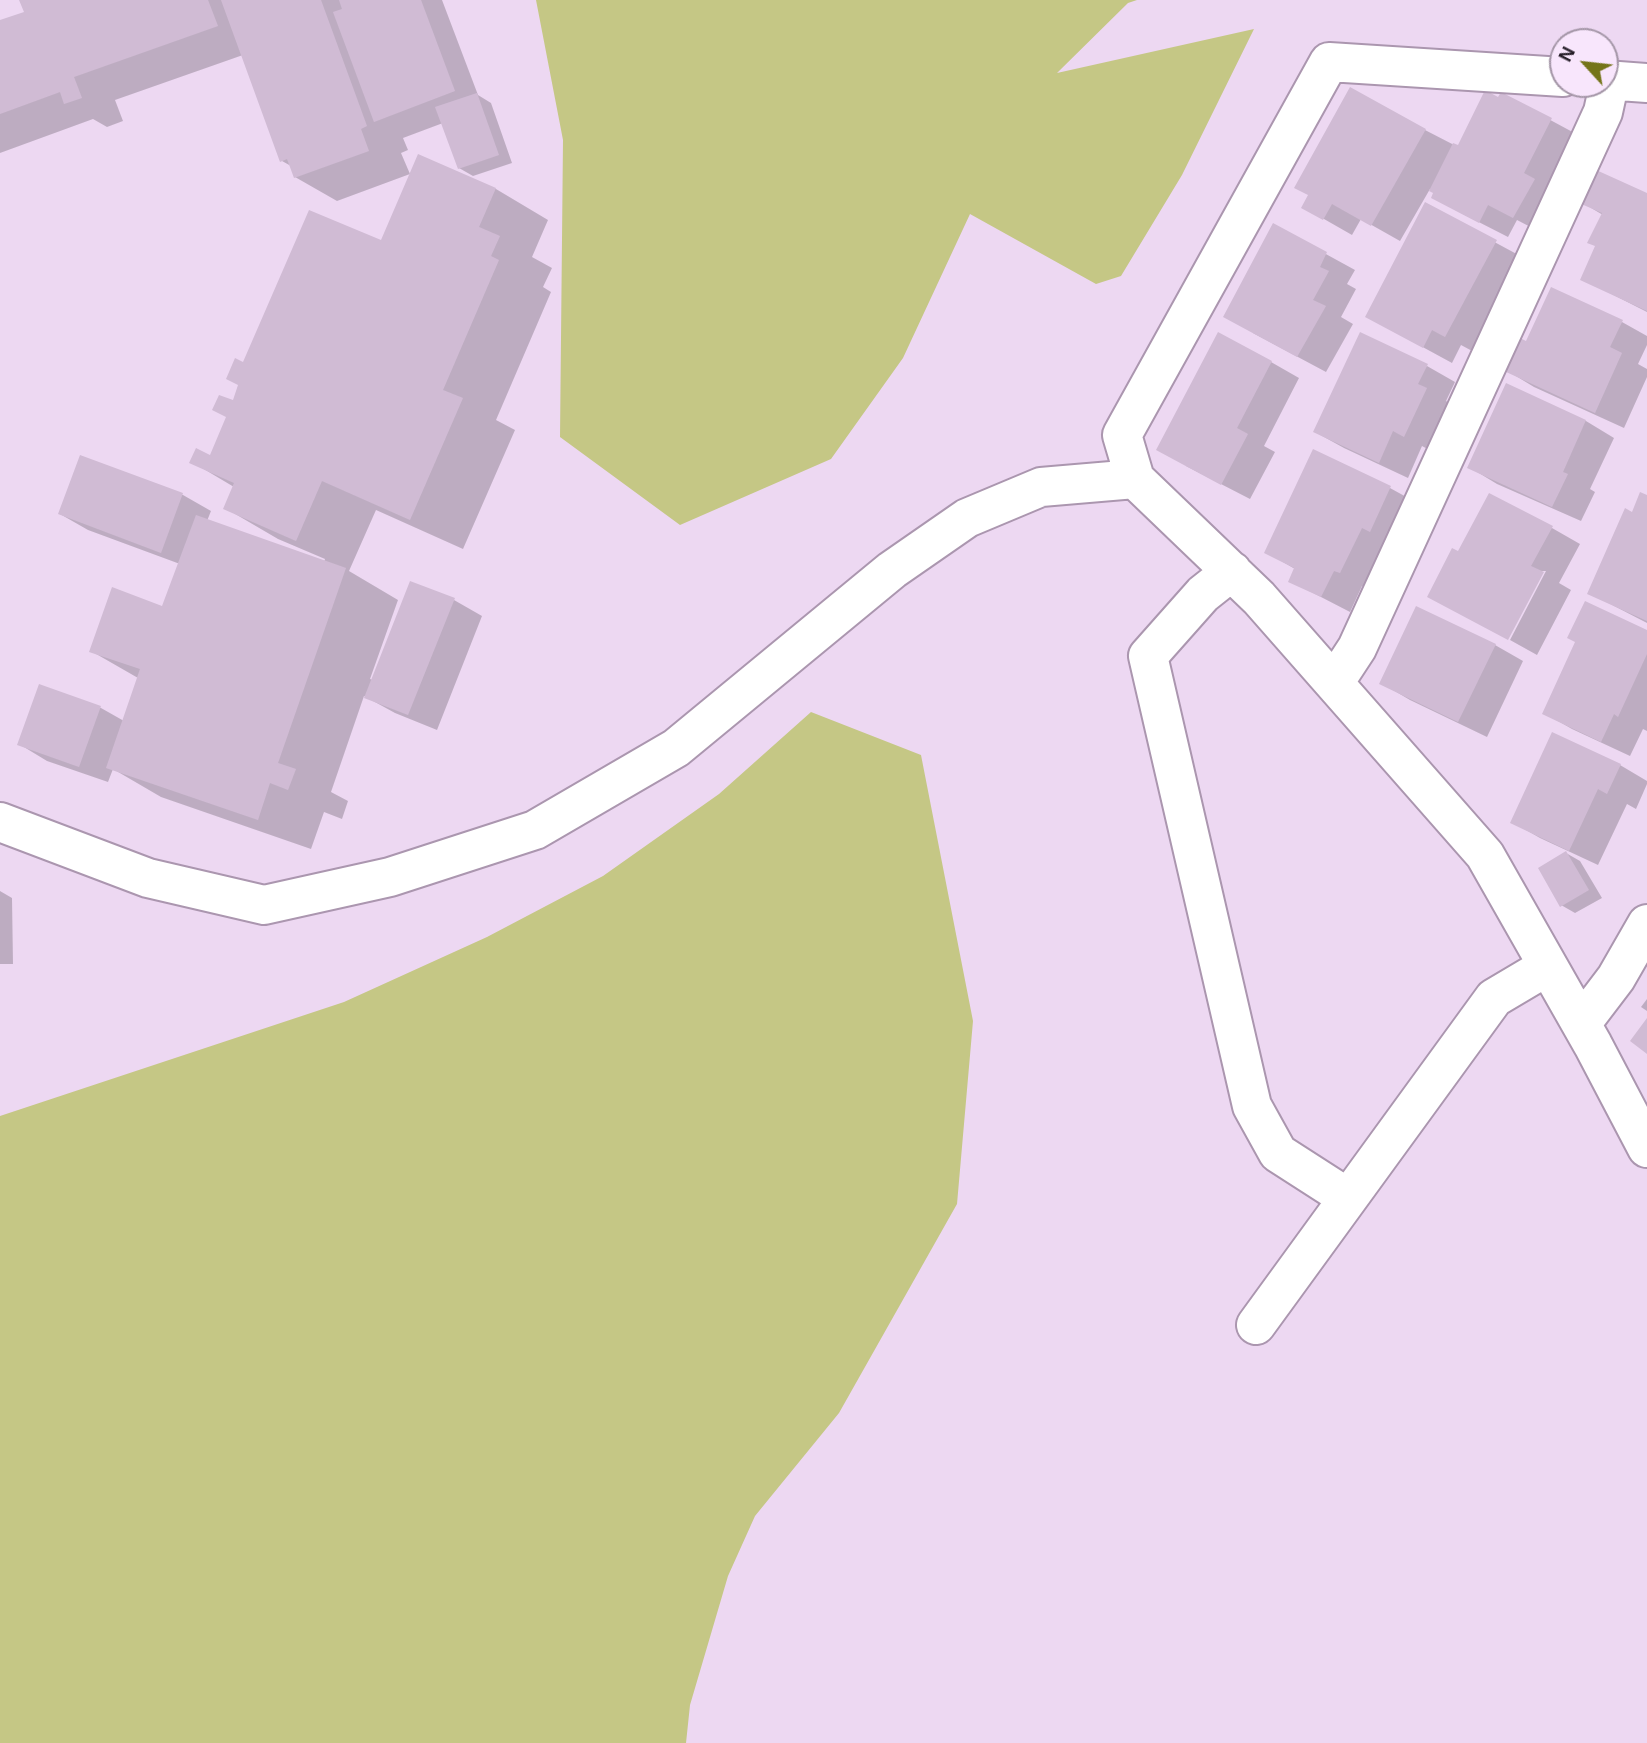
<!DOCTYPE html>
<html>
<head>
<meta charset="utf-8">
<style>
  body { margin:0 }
  #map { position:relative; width:1647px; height:1743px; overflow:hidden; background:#edd8f2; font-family:Arial,sans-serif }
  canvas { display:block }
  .north { position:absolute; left:1549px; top:28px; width:70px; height:70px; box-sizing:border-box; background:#f8e6fc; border:2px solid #a496a7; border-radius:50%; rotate:297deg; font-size:19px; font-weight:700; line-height:28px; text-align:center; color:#251d27 }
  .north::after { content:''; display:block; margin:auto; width:24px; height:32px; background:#747419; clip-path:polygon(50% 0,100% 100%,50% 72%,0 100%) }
</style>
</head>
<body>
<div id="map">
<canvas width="1647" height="1743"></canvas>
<div class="north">N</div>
</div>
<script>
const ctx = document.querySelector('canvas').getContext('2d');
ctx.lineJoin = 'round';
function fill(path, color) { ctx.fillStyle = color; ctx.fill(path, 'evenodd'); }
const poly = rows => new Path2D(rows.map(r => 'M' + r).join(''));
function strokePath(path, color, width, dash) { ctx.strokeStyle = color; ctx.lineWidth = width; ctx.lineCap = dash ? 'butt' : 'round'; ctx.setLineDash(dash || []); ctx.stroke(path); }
fill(poly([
  [536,0,1137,0,1128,3,1057,73,1254,29,1182,175,1121,276,1096,284,970,214,903,358,831,459,680,525,560,437,563,140],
  [811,712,921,755,973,1021,957,1204,839,1413,755,1516,728,1576,690,1705,686,1743,0,1743,0,1116,344,1002,487,937,603,876,719,794]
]), '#c5c785');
fill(poly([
  [21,0,442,0,478,95,491,103,512,163,473,176,459,168,443,123,403,138,408,150,401,153,410,174,337,201,295,177,291,166,282,161,243,55,115,100,123,121,107,127,93,119,0,153,0,22,26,13],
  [1502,94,1580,136,1542,233,1517,220,1508,237,1461,213,1430,189,1400,241,1361,219,1352,235,1303,207,1425,130,1458,147],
  [419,157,496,189,548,220,532,257,552,268,543,287,551,292,496,420,515,430,463,549,376,510,349,571,398,600,370,679,373,680,454,600,482,616,437,730,395,713,364,696,331,792,348,801,342,819,324,812,311,849,161,797,113,769,108,782,47,761,19,744,40,686,101,708,124,721,138,678,91,651,163,608,180,564,88,530,60,514,81,457,183,495,211,511,207,521,324,562,325,559,278,539,225,508,234,487,192,462,211,457,234,402,244,364,382,242],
  [1647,195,1647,312,1582,279,1597,247,1603,215,1581,202],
  [1426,205,1524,258,1474,352,1461,345,1452,363,1395,332],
  [1273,225,1355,270,1347,284,1356,289,1341,317,1353,324,1326,372,1253,333],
  [1622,322,1647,336,1647,345,1638,364,1647,369,1647,377,1624,428,1534,387,1506,370,1527,343],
  [1271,362,1299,378,1264,446,1275,452,1250,499,1186,466],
  [1427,366,1455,382,1446,401,1454,406,1433,452,1422,446,1408,478,1344,448,1315,432],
  [1507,385,1586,421,1614,438,1590,489,1595,492,1581,521,1497,484,1469,467],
  [1314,451,1390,488,1419,504,1369,588,1362,586,1350,612,1290,581,1295,569,1266,552],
  [1647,497,1647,623,1589,593,1632,514],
  [1552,528,1580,544,1559,583,1571,590,1537,655,1510,640,1546,571,1542,571,1507,639,1459,554],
  [1647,632,1647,731,1643,729,1630,756,1572,729,1544,713],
  [1495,645,1523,661,1487,737,1410,700,1381,683],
  [1620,765,1647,781,1647,784,1636,809,1627,804,1598,865,1540,838,1512,822],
  [1566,853,1580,861,1602,898,1575,913,1561,905],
  [0,891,12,898,13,964,0,964],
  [1647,999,1647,1011,1641,1007]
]), '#0003');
fill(poly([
  [19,0,208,0,218,26,74,77,82,98,64,104,60,92,0,114,0,20,24,12],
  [221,0,321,0,367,126,361,129,369,151,294,178,287,159,280,162],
  [339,0,421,0,455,91,374,122,333,12,342,9],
  [1350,87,1426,129,1371,226,1332,204,1323,220,1301,208,1308,195,1294,188],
  [1485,90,1498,97,1501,92,1552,118,1524,173,1535,179,1513,218,1488,205,1479,223,1431,198,1433,193,1429,191,1453,143,1458,145],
  [477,93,499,155,458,169,435,107],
  [418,154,496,188,479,227,500,236,491,256,499,260,443,390,463,398,410,520,322,481,296,541,223,509,234,483,189,463,196,448,210,455,226,417,212,410,219,395,233,400,238,385,226,379,235,358,243,362,309,210,381,240],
  [1594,169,1647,193,1647,311,1580,280,1595,246,1587,243,1602,213,1579,203],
  [1425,202,1497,240,1445,337,1432,330,1423,348,1365,317],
  [1273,223,1327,252,1320,267,1329,271,1313,300,1326,306,1297,357,1223,317],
  [1551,287,1623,320,1610,347,1622,353,1595,413,1504,371,1520,338,1526,341],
  [1218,332,1272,361,1237,428,1248,434,1221,485,1156,450],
  [1360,332,1428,364,1418,384,1427,388,1404,437,1393,431,1379,463,1313,432],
  [1506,383,1586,420,1563,472,1568,474,1552,507,1467,468],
  [1313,449,1391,486,1370,532,1362,528,1340,573,1334,571,1321,597,1288,582,1294,568,1264,553],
  [80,455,183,493,161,553,58,514],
  [1640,492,1647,495,1647,621,1587,594,1625,508,1632,512],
  [1489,493,1553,526,1531,566,1544,572,1508,640,1427,597,1452,548,1458,551],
  [196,515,346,568,278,763,296,769,288,790,270,783,258,820,106,768,140,669,89,652,112,587,162,606],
  [410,581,455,598,408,715,364,698],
  [1585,601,1647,630,1647,654,1618,717,1614,714,1601,742,1542,714,1575,642,1567,638],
  [1416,606,1496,644,1458,722,1379,684],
  [39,684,101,706,79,767,17,745],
  [1552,732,1621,764,1607,794,1598,789,1569,851,1510,823],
  [1566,851,1589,890,1560,907,1538,868],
  [1647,1018,1647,1054,1630,1041]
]), '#d0bbd4');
const minor = poly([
  [1563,77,1329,62,1122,435,1135,479,1259,598,1485,855,1593,1045,1647,1148],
  [1605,80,1647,83],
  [1232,571,1203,594,1148,656,1252,1106,1278,1153,1348,1198],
  [1334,683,1357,648,1603,112,1610,80],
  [0,822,148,878,264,905,390,877,535,830,676,748,892,570,967,518,1041,487,1135,479],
  [1581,1024,1616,978,1647,924],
  [1256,1325,1494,998,1548,966]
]);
strokePath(minor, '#ab96af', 42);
strokePath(minor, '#fff', 38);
</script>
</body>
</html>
